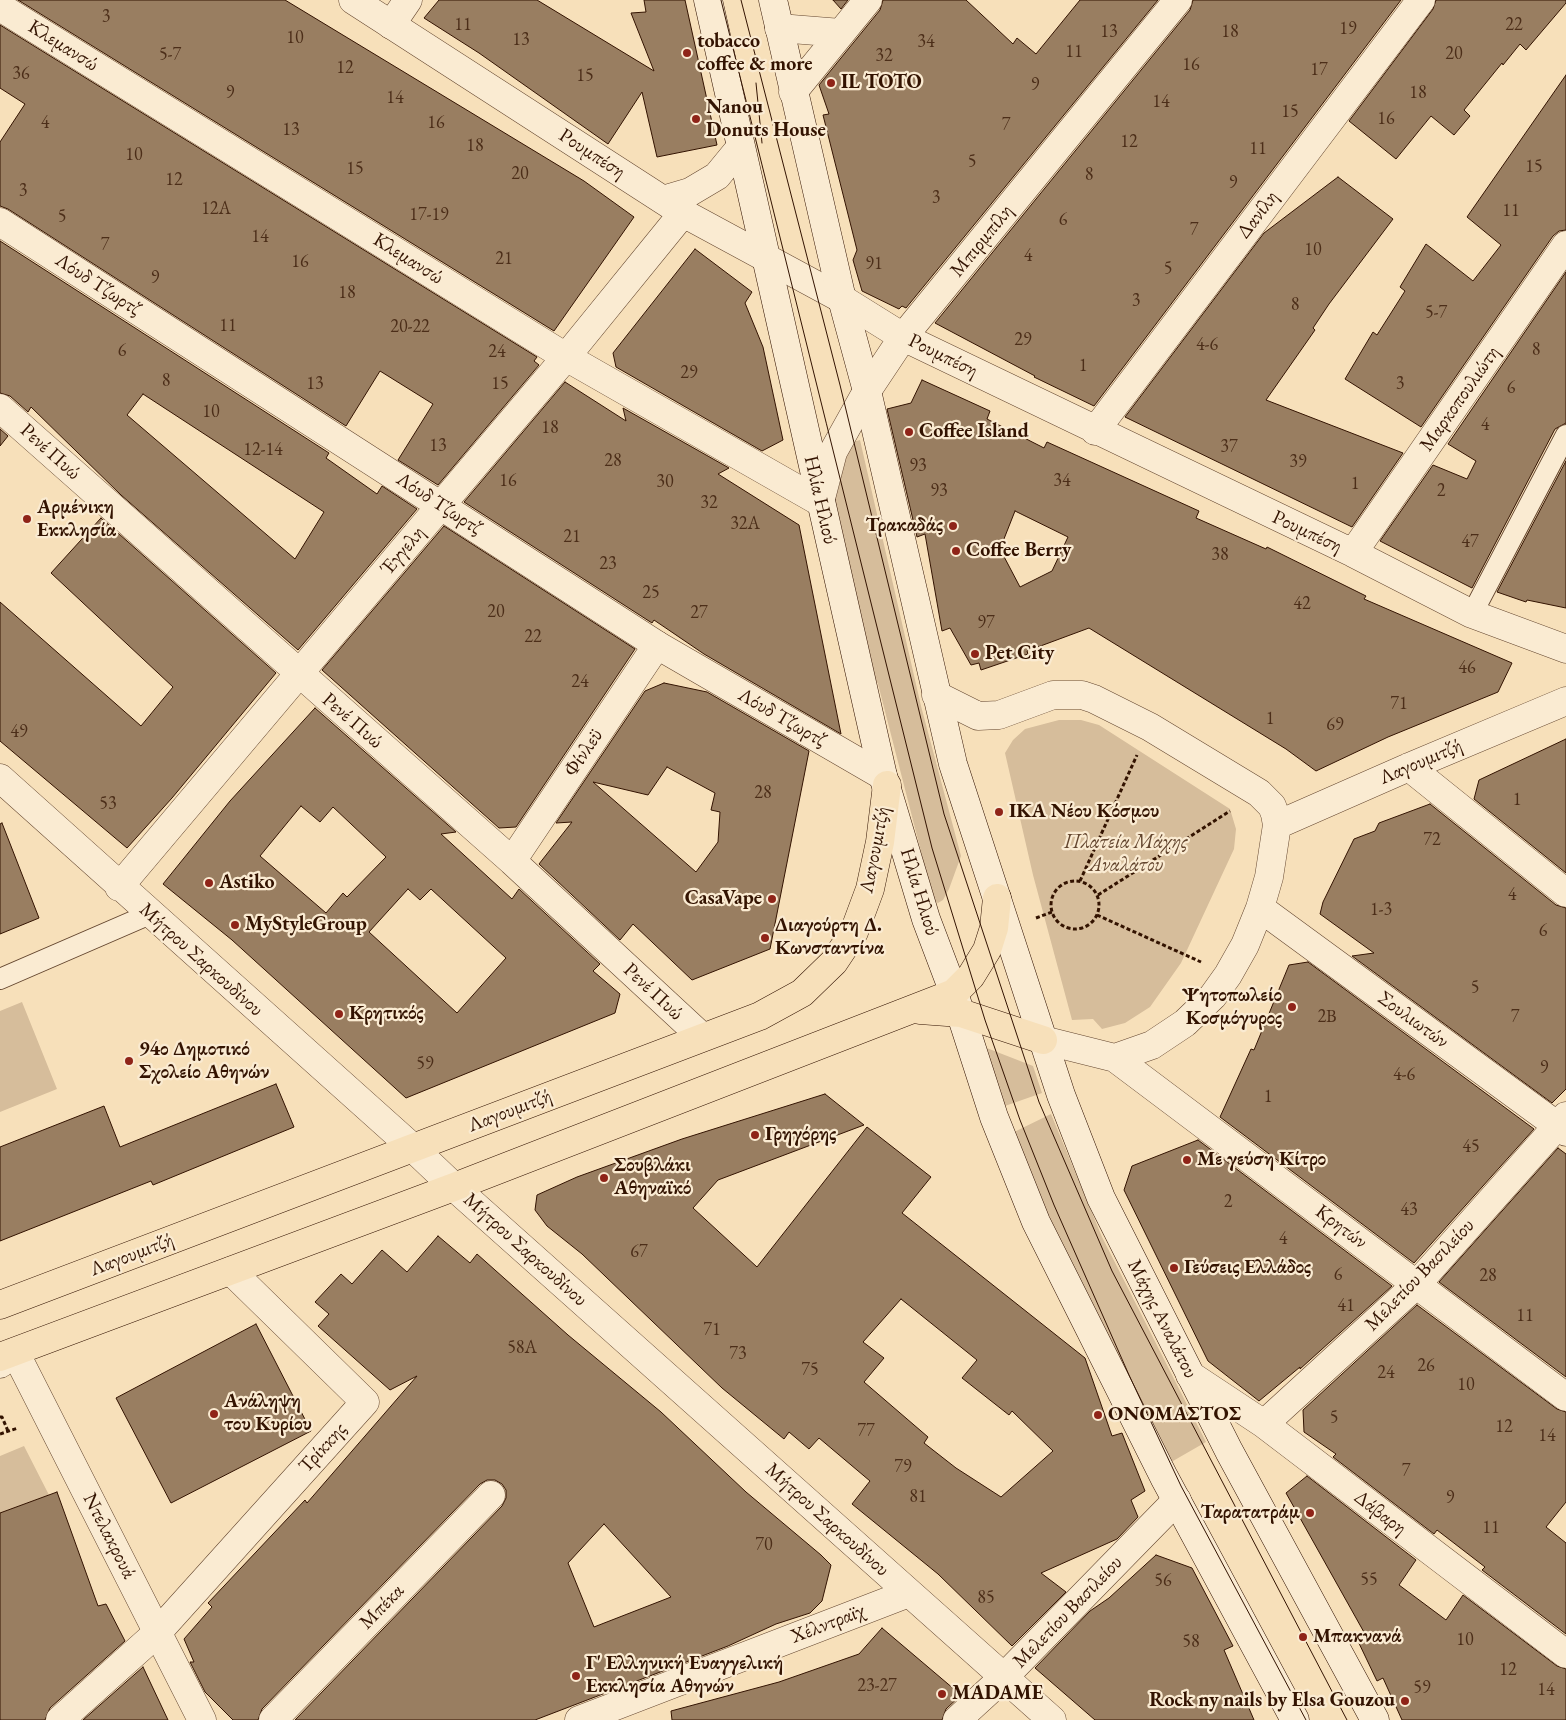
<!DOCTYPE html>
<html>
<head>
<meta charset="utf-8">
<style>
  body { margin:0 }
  canvas { display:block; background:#f7e0ba }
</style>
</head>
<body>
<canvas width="1566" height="1720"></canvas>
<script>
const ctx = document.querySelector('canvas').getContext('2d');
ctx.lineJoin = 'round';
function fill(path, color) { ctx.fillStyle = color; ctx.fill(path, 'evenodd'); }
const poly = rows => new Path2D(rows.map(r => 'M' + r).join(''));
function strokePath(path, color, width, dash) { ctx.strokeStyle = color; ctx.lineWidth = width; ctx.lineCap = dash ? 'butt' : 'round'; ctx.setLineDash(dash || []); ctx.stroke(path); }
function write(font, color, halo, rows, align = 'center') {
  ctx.font = font + ' "EB Garamond",serif'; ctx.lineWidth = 4.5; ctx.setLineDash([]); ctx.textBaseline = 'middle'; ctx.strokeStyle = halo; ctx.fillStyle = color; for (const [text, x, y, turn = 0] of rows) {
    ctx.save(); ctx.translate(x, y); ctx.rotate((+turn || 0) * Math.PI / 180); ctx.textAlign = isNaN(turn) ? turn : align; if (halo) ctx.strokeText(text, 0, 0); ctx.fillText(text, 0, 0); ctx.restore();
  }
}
fill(poly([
  [860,440,921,706,961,856,949,889,943,900,938,903,934,901,926,871,878,684,868,665,831,505,850,443],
  [1059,720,1081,720,1099,725,1230,809,1236,829,1234,849,1181,963,1150,1007,1125,1023,1102,1029,1093,1019,1072,1020,1033,875,1005,753,1013,740,1025,729],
  [22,1002,57,1089,0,1112,0,1011],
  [979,1045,1033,1066,1042,1093,1002,1107],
  [1051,1114,1102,1237,1206,1442,1166,1465,1008,1135],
  [24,1446,49,1495,0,1513,0,1456]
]), '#d6bd9b');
const building = poly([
  [18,0,285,0,584,181,634,217,554,331,18,0],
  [439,0,537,0,654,71,631,13,646,12,644,0,685,0,717,145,657,157,642,92,608,144,479,53,424,18,439,0],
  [833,0,848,0,841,9,833,0],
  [883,0,966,0,1013,44,1017,38,1036,54,1080,0,1158,0,906,308,902,306,899,309,862,291,853,260,857,250,823,115,829,114,819,85,880,10,883,0],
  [1193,0,1401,0,1094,406,1034,377,1035,376,935,323,1190,10,1193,0],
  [1436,0,1566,0,1566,3,1526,50,1520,44,1503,65,1502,63,1464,110,1470,116,1454,135,1431,116,1396,159,1349,121,1433,9,1436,0],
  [0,25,537,357,534,361,539,365,438,485,398,460,433,404,380,371,346,426,8,209,0,206,0,142,25,104,0,88,0,25],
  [1566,75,1566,230,1559,231,1553,236,1421,427,1345,379,1373,332,1377,335,1405,291,1400,287,1426,244,1473,281,1501,245,1467,217,1566,75],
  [1338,177,1393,219,1329,304,1313,328,1315,330,1266,400,1403,453,1352,527,1125,417,1264,233,1338,177],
  [0,241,329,453,326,458,377,494,382,486,417,509,298,650,121,495,31,407,28,412,10,396,0,393,0,241],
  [143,394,324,512,295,559,127,415,143,394],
  [695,249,752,292,745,303,763,347,783,440,762,451,616,367,613,353,695,249],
  [1566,272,1566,423,1555,429,1472,588,1380,541,1433,465,1467,479,1476,461,1448,444,1566,272],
  [922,380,990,411,987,419,1044,448,1047,442,1199,511,1196,518,1266,549,1267,547,1366,596,1364,599,1512,663,1498,692,1388,737,1316,771,1286,749,1089,628,1027,651,1028,654,981,670,979,663,971,665,950,628,942,631,925,534,917,537,887,409,911,403,922,380],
  [1015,511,1068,537,1052,571,1020,587,1000,549,1015,511],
  [565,382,626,421,623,408,729,468,718,474,799,525,841,734,704,654,654,620,652,623,464,502,565,382],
  [0,429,8,436,0,446,0,429],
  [1566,461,1566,608,1527,600,1526,602,1497,592,1566,461],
  [101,518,276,673,172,798,127,848,0,741,0,602,141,726,173,687,51,573,101,518],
  [444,526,635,649,516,827,499,828,322,670,444,526],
  [664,683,707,692,809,751,770,949,692,980,633,924,620,940,539,864,572,822,556,823,645,691,664,683],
  [667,767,715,793,711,810,720,812,718,842,696,872,593,782,648,795,667,767],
  [315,708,456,832,441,834,512,899,519,889,600,964,593,971,620,994,615,1013,406,1098,232,940,163,884,230,801,315,708],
  [301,806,320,822,333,807,386,857,347,897,343,893,326,913,260,856,301,806],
  [408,889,420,900,431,889,506,958,457,1013,369,932,408,889],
  [1566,739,1566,873,1474,799,1479,780,1566,739],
  [1430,804,1556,905,1566,908,1566,1089,1552,1103,1352,956,1374,953,1320,914,1323,902,1354,839,1375,831,1379,823,1430,804],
  [2,823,39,918,0,934,0,824,2,823],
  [1308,962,1534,1129,1414,1263,1220,1117,1251,1049,1254,1050,1289,965,1308,962],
  [276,1084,294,1127,153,1185,151,1181,0,1241,0,1147,104,1106,120,1147,276,1084],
  [825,1094,864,1125,718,1180,693,1208,757,1267,867,1127,931,1177,902,1213,1085,1358,1112,1436,1122,1433,1145,1491,1131,1500,1138,1517,1117,1539,1041,1573,1066,1592,1012,1646,938,1574,852,1504,870,1481,819,1438,809,1449,789,1432,784,1439,722,1388,582,1254,547,1226,535,1210,537,1195,577,1177,682,1139,825,1094],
  [901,1299,977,1360,962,1378,1009,1415,1012,1411,1053,1451,1001,1497,956,1468,924,1443,928,1437,864,1382,884,1358,863,1342,901,1299],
  [1198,1140,1392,1286,1300,1369,1300,1367,1259,1401,1208,1361,1124,1190,1132,1166,1198,1140],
  [1558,1148,1566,1154,1566,1377,1439,1282,1558,1148],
  [438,1236,470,1263,477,1254,568,1335,661,1412,746,1492,821,1555,831,1565,822,1601,810,1613,776,1624,728,1646,535,1720,295,1720,502,1506,506,1498,506,1490,502,1484,495,1480,487,1480,480,1484,262,1709,258,1720,233,1720,205,1692,190,1662,194,1662,184,1639,212,1607,208,1603,305,1500,307,1503,417,1376,390,1390,318,1326,329,1314,315,1302,341,1274,352,1284,382,1250,407,1272,438,1236],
  [604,1524,671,1597,594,1627,568,1563,604,1524],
  [1417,1305,1557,1409,1566,1412,1566,1502,1546,1527,1566,1543,1566,1634,1482,1570,1485,1567,1437,1530,1434,1534,1333,1457,1336,1454,1304,1432,1303,1410,1417,1305],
  [256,1324,311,1431,171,1503,116,1398,256,1324],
  [1307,1476,1416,1560,1399,1585,1446,1620,1463,1595,1557,1666,1566,1669,1566,1720,1402,1720,1383,1678,1377,1681,1356,1637,1365,1634,1286,1493,1307,1476],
  [57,1492,98,1606,106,1604,125,1641,50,1708,45,1720,0,1720,0,1513,57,1492],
  [1156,1555,1192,1568,1233,1646,1224,1650,1254,1720,1095,1720,1035,1668,1090,1611,1109,1598,1156,1555],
  [882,1628,961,1695,946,1709,942,1720,672,1720,671,1711,779,1682,859,1654,882,1628],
  [143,1667,168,1720,83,1720,143,1667]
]);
fill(building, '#997e61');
strokePath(building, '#331301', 1);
const service = poly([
  [1472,614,1566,435],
  [0,979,150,914]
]);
const pedestrian = poly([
  [391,25,408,0],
  [657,645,883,776],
  [60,1720,157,1633,365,1402,231,1271]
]);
const minor = poly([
  [353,0,683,213,842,299,903,337,1353,553,1472,614,1566,649],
  [0,7,566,357,820,502,833,452,867,391,903,337,1178,0],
  [779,28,841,33],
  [793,92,868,0],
  [663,200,690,192,717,176,740,148],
  [0,222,657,645,512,861],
  [0,408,512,861,702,1037],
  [1095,431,1421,0],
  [1353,553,1566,245],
  [936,695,978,716,999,715,1053,695,1082,695,1094,699,1150,727,1259,793,1272,806,1275,814,1277,825,1269,877,1260,908,1245,945,1228,975,1213,996,1185,1023,1152,1045,1115,1058,1043,1040],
  [1409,767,1566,893],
  [0,778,413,1148,454,1187,1052,1720],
  [1277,825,1409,767,1566,701],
  [119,887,566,357,683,213],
  [1260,908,1566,1132],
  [1115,1058,1566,1397],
  [0,1364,15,1352,202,1720],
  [1190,1375,1264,1424,1566,1654],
  [1264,1424,1417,1284,1566,1116],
  [273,1720,491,1495],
  [579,1720,909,1593],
  [957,1720,1004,1677,1177,1500]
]);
const secondary = poly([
  [708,0,883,776,926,919,954,993,994,1117,1036,1222,1164,1477,1295,1720],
  [773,0,842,299,867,391,953,764,1061,1095,1101,1198,1229,1451,1375,1720]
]);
const primary = poly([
  [920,1010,961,1013,1043,1040],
  [0,1305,760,1016,802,993,834,962,854,932,870,889,880,842,887,785],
  [0,1357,454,1187,954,993,971,976,987,950,994,928,997,898]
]);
strokePath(service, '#64462f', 22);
strokePath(pedestrian, '#64462f', 29);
strokePath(minor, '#64462f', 29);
strokePath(secondary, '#331301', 29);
strokePath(primary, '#331301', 29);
strokePath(poly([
  '1051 905a24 24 0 1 1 48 0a24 24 0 1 1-48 0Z',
  [1080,881,1137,755],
  [1098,895,1230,811],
  [1097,915,1201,962],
  [1036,918,1052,912],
  [0,1417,2,1417,8,1431],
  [0,1434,18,1428]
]), '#331301', 3, [4, 2.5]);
strokePath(service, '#faebd2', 20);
strokePath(pedestrian, '#faebd2', 28);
strokePath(minor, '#faebd2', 28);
strokePath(secondary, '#faebd2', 28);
strokePath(primary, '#f7e0ba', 28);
strokePath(poly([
  [721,0,932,848,985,1020,1020,1120,1054,1205,1129,1375,1181,1486,1306,1720],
  [741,0,840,385,944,814,1039,1102,1112,1271,1347,1720],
  [756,83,762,143]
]), '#331301', 1);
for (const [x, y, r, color] of [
  [687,53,5,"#8f2418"],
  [831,83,5,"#8f2418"],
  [696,119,5,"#8f2418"],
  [909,432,5,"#8f2418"],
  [27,519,5,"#8f2418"],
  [953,526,5,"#8f2418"],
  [956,551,5,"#8f2418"],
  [975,654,5,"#8f2418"],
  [999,812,5,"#8f2418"],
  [209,883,5,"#8f2418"],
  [772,899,5,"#8f2418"],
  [235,925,5,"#8f2418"],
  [765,938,5,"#8f2418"],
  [1292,1007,5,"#8f2418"],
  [339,1014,5,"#8f2418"],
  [129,1061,5,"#8f2418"],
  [755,1135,5,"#8f2418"],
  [1187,1160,5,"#8f2418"],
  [604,1178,5,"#8f2418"],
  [1174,1268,5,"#8f2418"],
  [214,1414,5,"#8f2418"],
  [1098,1415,5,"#8f2418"],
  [1310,1513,5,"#8f2418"],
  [1303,1637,5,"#8f2418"],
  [576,1676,5,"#8f2418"],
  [942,1694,5,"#8f2418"],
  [1405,1701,5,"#8f2418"]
]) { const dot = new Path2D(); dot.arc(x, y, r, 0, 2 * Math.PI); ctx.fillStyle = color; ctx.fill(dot); strokePath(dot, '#faebd2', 2); }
write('18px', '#4c2e19', null, [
  ["3",106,17],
  ["11",463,25],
  ["22",1514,25],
  ["19",1348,29],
  ["13",1109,32],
  ["18",1230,32],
  ["10",295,38],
  ["13",521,40],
  ["34",926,42],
  ["11",1074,52],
  ["20",1454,54],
  ["5-7",170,55],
  ["32",884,56],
  ["16",1191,65],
  ["12",345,68],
  ["17",1319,70],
  ["36",21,74],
  ["15",585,76],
  ["9",1035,85],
  ["9",230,93],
  ["18",1418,93],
  ["14",395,98],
  ["14",1161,102],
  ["15",1290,112],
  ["16",1386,119],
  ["4",45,123],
  ["16",436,123],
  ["7",1006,125],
  ["13",291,130],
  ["12",1129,142],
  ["18",475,146],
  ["11",1258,149],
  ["10",134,155],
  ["5",972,162],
  ["15",1534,167],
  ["15",355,169],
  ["20",520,174],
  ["8",1089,175],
  ["12",174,180],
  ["9",1233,183],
  ["3",23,191],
  ["3",936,198],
  ["12Α",216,209],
  ["11",1511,211],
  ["17-19",429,215],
  ["5",62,217],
  ["6",1063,220],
  ["7",1194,230],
  ["14",260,237],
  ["7",105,245],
  ["10",1313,250],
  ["4",1028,256],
  ["21",504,259],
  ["16",300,262],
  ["91",874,264],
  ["5",1168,269],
  ["9",155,278],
  ["18",347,293],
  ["3",1136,301],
  ["8",1295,305],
  ["5-7",1436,313],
  ["11",228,326],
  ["20-22",410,327],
  ["29",1023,340],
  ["4-6",1207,345],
  ["8",1536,350],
  ["6",122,351],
  ["24",497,352],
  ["1",1083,366],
  ["29",689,373],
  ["8",166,381],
  ["13",315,384],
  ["15",500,384],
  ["3",1400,384],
  ["6",1511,388],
  ["10",211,412],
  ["4",1485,425],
  ["18",550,428],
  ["13",438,446],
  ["37",1229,447],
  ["12-14",263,450],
  ["28",613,461],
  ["39",1298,462],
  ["93",918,466],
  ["16",508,481],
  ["34",1062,481],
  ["30",665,482],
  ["1",1355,484],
  ["93",939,491],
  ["2",1441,491],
  ["32",709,503],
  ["32Α",745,524],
  ["21",572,537],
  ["47",1470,542],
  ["38",1220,555],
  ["23",608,564],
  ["25",651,593],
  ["42",1302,604],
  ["20",496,612],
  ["27",699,613],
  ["97",986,623],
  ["22",533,637],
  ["46",1467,668],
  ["24",580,682],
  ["71",1399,704],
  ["1",1270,719],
  ["69",1335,725],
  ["49",19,732],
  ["28",763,793],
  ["1",1517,800],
  ["53",108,804],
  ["72",1432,840],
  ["4",1512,895],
  ["1-3",1381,910],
  ["6",1543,931],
  ["5",1475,988],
  ["2Β",1327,1017],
  ["7",1515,1017],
  ["59",425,1064],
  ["9",1544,1068],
  ["4-6",1404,1075],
  ["1",1268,1097],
  ["45",1471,1147],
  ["2",1228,1202],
  ["43",1409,1210],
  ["4",1283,1239],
  ["67",639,1252],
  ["6",1338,1275],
  ["28",1488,1276],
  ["41",1346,1306],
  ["11",1525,1316],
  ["71",712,1330],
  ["58Α",522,1348],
  ["73",738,1354],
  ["26",1426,1366],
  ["75",810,1370],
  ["24",1386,1373],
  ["10",1466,1385],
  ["5",1334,1418],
  ["12",1504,1427],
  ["77",866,1431],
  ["14",1547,1436],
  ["79",903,1467],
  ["7",1406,1471],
  ["81",918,1497],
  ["9",1450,1498],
  ["11",1491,1528],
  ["70",764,1545],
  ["55",1369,1580],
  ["56",1163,1581],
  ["85",986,1598],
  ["10",1465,1640],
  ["58",1191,1642],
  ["12",1508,1670],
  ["23-27",877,1686],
  ["59",1422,1688],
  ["14",1546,1690]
]);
write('bold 20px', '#331301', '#faebd2', [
  ["tobacco",697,42],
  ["coffee & more",697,65],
  ["IL TOTO",841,83],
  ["Nanou",706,108],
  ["Donuts House",706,131],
  ["Coffee Island",919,432],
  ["Αρμένικη",37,508],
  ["Εκκλησία",37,531],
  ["Τρακαδάς",943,526,"right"],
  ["Coffee Berry",966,551],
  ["Pet City",985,654],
  ["ΙΚΑ Νέου Κόσμου",1009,812],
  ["Astiko",219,883],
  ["CasaVape",762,899,"right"],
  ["MyStyleGroup",245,925],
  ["Διαγούρτη Δ.",775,926],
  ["Κωνσταντίνα",775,949],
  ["Ψητοπωλείο",1282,996,"right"],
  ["Κοσμόγυρος",1282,1019,"right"],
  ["Κρητικός",349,1014],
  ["94ο Δημοτικό",139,1050],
  ["Σχολείο Αθηνών",139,1073],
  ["Γρηγόρης",765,1135],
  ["Με γεύση Κίτρο",1197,1160],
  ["Σουβλάκι",614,1166],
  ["Αθηναϊκό",614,1189],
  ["Γεύσεις Ελλάδος",1184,1268],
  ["Ανάληψη",224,1402],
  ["του Κυρίου",224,1425],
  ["ΟΝΟΜΑΣΤΟΣ",1108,1415],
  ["Ταρατατράμ",1300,1513,"right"],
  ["Μπακνανά",1313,1637],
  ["Γ' Ελληνική Ευαγγελική",586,1664],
  ["Εκκλησία Αθηνών",586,1687],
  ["MADAME",952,1694],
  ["Rock ny nails by Elsa Gouzou",1395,1701,"right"]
], 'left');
write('20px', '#331301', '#faebd2', [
  ["Κλεμανσώ",63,46,32],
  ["Ρουμπέση",592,154,33],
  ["Δανίλη",1258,215,-53],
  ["Μπιρμπίλη",982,241,-51],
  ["Κλεμανσώ",408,259,32],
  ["Λόυδ Τζωρτζ",98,285,33],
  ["Ρουμπέση",943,356,26],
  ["Μαρκοπουλιώτη",1460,399,-55],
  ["Ρενέ Πυώ",50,452,42],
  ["Ηλία Ηλιού",820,500,77],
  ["Λόυδ Τζωρτζ",439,504,33],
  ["Ρουμπέση",1307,532,25],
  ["Έγγελη",403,551,-50],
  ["Λόυδ Τζωρτζ",782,718,30],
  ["Ρενέ Πυώ",352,721,41],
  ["Φίνλεϋ",584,753,-56],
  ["Λαγουμιτζή",1421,762,-23],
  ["Λαγουμιτζή",875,850,-79],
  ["Ηλία Ηλιού",919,892,73],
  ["Μήτρου Σαρκουδίνου",201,960,42],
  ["Ρενέ Πυώ",653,992,43],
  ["Σουλιωτών",1413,1020,36],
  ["Λαγουμιτζή",510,1111,-21],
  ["Κρητών",1341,1227,37],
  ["Μήτρου Σαρκουδίνου",525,1250,42],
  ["Λαγουμιτζή",132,1255,-21],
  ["Μελετίου Βασιλείου",1420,1275,-46],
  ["Μάχης Αναλάτου",1162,1319,63],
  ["Τρίκκης",323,1448,-48],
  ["Δάβαρη",1380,1513,37],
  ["Μήτρου Σαρκουδίνου",827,1520,42],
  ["Ντελακρουά",109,1536,63],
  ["Μπέκα",382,1607,-46],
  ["Μελετίου Βασιλείου",1068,1612,-46],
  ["Χέλντραϊχ",828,1624,-21]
]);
write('italic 20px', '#64462f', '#faebd2', [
  ["Πλατεία Μάχης",1126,843],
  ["Αναλάτου",1126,866]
]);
</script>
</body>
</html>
